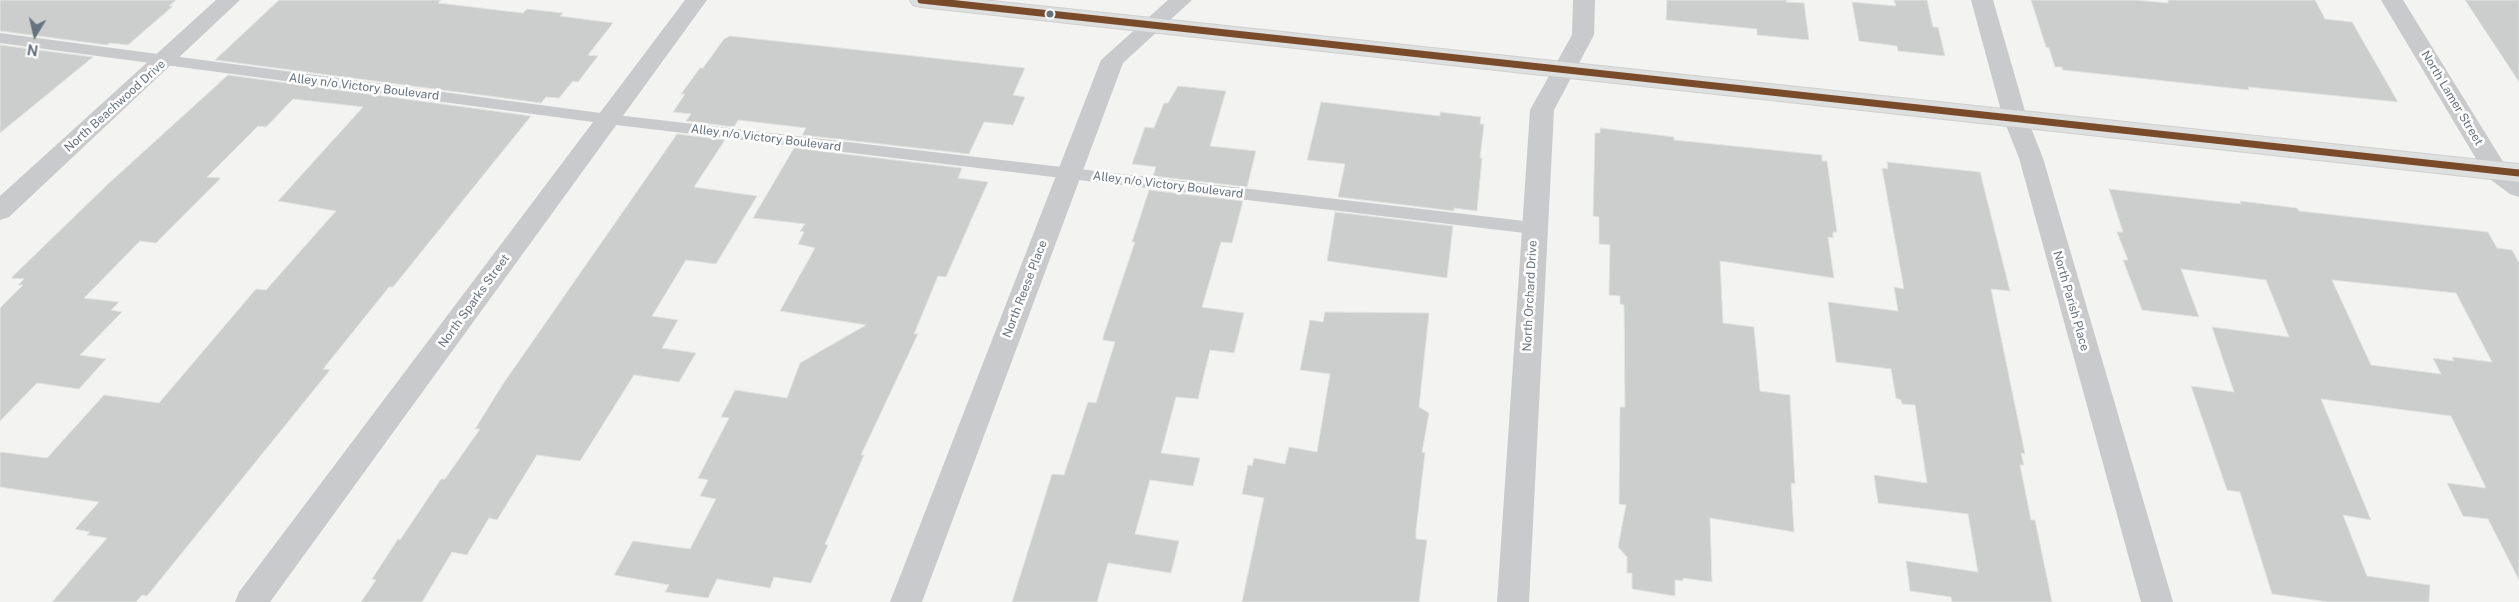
<!DOCTYPE html>
<html>
<head>
<meta charset="utf-8">
<style>
  body { margin:0 }
  #map { position:relative; width:2519px; height:602px; overflow:hidden; background:#f3f3f2; font-family:"Public Sans",sans-serif }
  canvas { display:block }
  .north { position:absolute; left:10px; top:10px; width:50px; height:50px; -webkit-text-stroke:4px #fff; paint-order:stroke; rotate:189deg; font-size:14px; font-weight:700; line-height:20px; text-align:center; color:#66737f }
  .north::after { content:''; display:block; margin:auto; width:18px; height:22px; background:#66737f; clip-path:polygon(50% 0,100% 100%,50% 72%,0 100%) }
</style>
</head>
<body>
<div id="map">
<canvas width="2519" height="602"></canvas>
<div class="north">N</div>
</div>
<script>
const ctx = document.querySelector('canvas').getContext('2d');
ctx.lineJoin = 'round';
function fill(path, color) { ctx.fillStyle = color; ctx.fill(path, 'evenodd'); }
const poly = rows => new Path2D(rows.map(r => 'M' + r).join(''));
function strokePath(path, color, width, dash) { ctx.strokeStyle = color; ctx.lineWidth = width; ctx.lineCap = dash ? 'butt' : 'round'; ctx.setLineDash(dash || []); ctx.stroke(path); }
function write(font, color, halo, rows, align = 'center') {
  ctx.font = font + ' "Public Sans",sans-serif'; ctx.lineWidth = 5; ctx.setLineDash([]); ctx.textBaseline = 'middle'; ctx.strokeStyle = halo; ctx.fillStyle = color; for (const [text, x, y, turn = 0] of rows) {
    ctx.save(); ctx.translate(x, y); ctx.rotate((+turn || 0) * Math.PI / 180); ctx.textAlign = isNaN(turn) ? turn : align; if (halo) ctx.strokeText(text, 0, 0); ctx.fillText(text, 0, 0); ctx.restore();
  }
}
const building = poly([
  [0,0,176,0,169,6,173,6,128,45,110,43,107,45,0,31,0,0],
  [279,0,441,0,438,3,523,13,527,9,563,13,560,16,613,23,588,55,598,56,578,82,573,81,559,98,546,97,541,103,215,60,279,0],
  [1667,0,1786,0,1786,2,1804,3,1809,40,1757,35,1757,29,1666,20,1667,0],
  [1894,0,1927,0,1933,27,1938,27,1945,56,1898,51,1897,46,1859,41,1852,2,1896,6,1894,0],
  [2031,0,2135,0,2168,3,2168,0,2315,0,2325,19,2352,22,2398,102,2248,87,2249,90,2063,70,2062,67,2055,67,2049,48,2046,47,2031,0],
  [2465,0,2519,0,2519,82,2465,0],
  [730,36,1025,68,1013,95,1025,97,1013,125,984,122,969,154,802,135,806,128,738,120,734,127,686,121,691,114,673,112,685,94,681,94,700,68,703,68,724,39,730,36],
  [0,45,93,57,0,133,0,45],
  [228,75,531,116,393,287,389,287,323,369,330,370,147,596,142,595,136,602,52,602,107,538,87,535,90,532,75,529,99,502,0,487,0,452,47,458,104,395,159,403,256,289,266,290,336,211,278,201,363,107,293,99,266,127,258,126,207,177,221,178,156,243,140,241,84,298,119,302,111,310,122,312,80,355,106,359,79,389,37,383,0,421,0,308,23,285,18,285,24,279,11,278,108,184,228,75],
  [1178,86,1226,91,1210,146,1256,151,1247,187,1153,176,1156,167,1132,164,1145,127,1154,128,1164,103,1168,103,1178,86],
  [1321,102,1440,116,1440,112,1481,117,1480,124,1484,124,1480,158,1482,158,1477,211,1454,208,1454,211,1338,197,1345,164,1307,160,1321,102],
  [1600,128,1674,137,1674,140,1822,155,1822,161,1827,161,1837,232,1833,232,1833,238,1828,237,1834,278,1720,261,1723,323,1754,327,1760,391,1790,395,1795,484,1791,483,1794,532,1710,518,1712,582,1683,578,1683,581,1675,580,1675,596,1632,589,1632,573,1627,573,1627,557,1618,547,1626,505,1619,504,1620,407,1625,407,1624,305,1620,304,1620,296,1609,295,1610,245,1599,244,1599,217,1593,216,1595,133,1600,133,1600,128],
  [677,134,725,140,694,187,757,196,716,264,686,260,652,316,678,320,662,348,696,353,679,382,634,375,580,461,537,455,497,520,489,518,467,555,452,552,422,602,361,602,376,580,372,579,398,539,400,540,441,479,445,479,480,429,475,429,503,384,677,134],
  [794,148,962,168,958,178,988,182,946,277,938,276,914,334,918,334,861,455,864,455,825,544,828,545,811,583,774,577,770,588,717,579,708,598,665,592,669,585,614,575,633,541,690,549,716,499,700,496,708,480,698,478,729,418,721,417,735,390,787,398,800,363,866,325,780,311,815,248,798,244,804,232,800,231,805,224,753,218,794,148],
  [1887,162,1980,172,2010,291,1991,289,2025,454,2021,453,2024,465,2020,465,2031,520,2035,520,2052,602,1952,602,1951,597,1910,591,1906,561,1978,572,1968,514,1878,503,1874,475,1927,483,1915,405,1902,404,1901,400,1896,398,1891,369,1836,362,1828,302,1898,311,1894,287,1904,289,1882,168,1888,169,1887,162],
  [2109,189,2241,204,2240,201,2297,208,2299,211,2488,232,2497,248,2512,250,2519,263,2519,580,2488,519,2463,516,2447,483,2486,488,2451,416,2321,399,2371,520,2343,515,2367,576,2430,585,2429,602,2328,602,2272,594,2240,492,2227,490,2191,386,2234,392,2212,327,2289,337,2266,280,2181,269,2199,317,2142,310,2123,260,2128,260,2117,232,2123,232,2109,189],
  [2332,280,2456,293,2492,362,2452,357,2454,361,2433,358,2441,374,2371,365,2332,280],
  [1149,190,1243,201,1232,243,1221,242,1202,307,1244,313,1234,353,1210,350,1198,399,1176,397,1161,453,1200,458,1193,486,1150,480,1135,534,1179,541,1171,573,1108,563,1097,602,1012,602,1052,474,1064,475,1088,402,1096,403,1115,342,1103,340,1103,337,1135,242,1132,242,1149,190],
  [1335,212,1453,226,1447,278,1327,261,1335,212],
  [1325,312,1429,313,1419,407,1429,413,1422,452,1425,453,1416,530,1416,539,1427,540,1419,602,1242,602,1264,498,1242,494,1248,465,1252,466,1254,458,1285,464,1289,447,1317,452,1330,374,1300,370,1310,320,1323,322,1325,312]
]);
fill(building, '#cccece');
strokePath(building, '#e2e2e2', 1);
const secondary = poly([
  [910,0,983,0,2519,164,2519,182,921,7,913,5,910,0]
]);
strokePath(secondary, '#cfcfd0', 2);
fill(poly([
  [0,33,608,114,1533,222,1539,224,1542,228,1539,232,1533,234,608,124,0,43,0,33]
]), '#c9cacb');
fill(poly([
  [216,0,240,0,9,217,0,220,0,196,216,0],
  [685,0,707,0,270,602,235,602,239,592,685,0],
  [1168,0,1192,0,1123,63,922,602,890,602,1101,60,1168,0],
  [1573,0,1595,0,1594,35,1554,110,1529,602,1497,602,1530,110,1572,35,1573,0],
  [1971,0,1993,0,2027,118,2043,158,2173,602,2141,602,2019,158,2003,118,1971,0],
  [2381,0,2403,0,2505,165,2519,175,2519,197,2510,194,2487,177,2381,0]
]), '#c9cacb');
fill(secondary, '#dedfdf');
strokePath(poly([
  [921,0,2519,173]
]), '#7a4b2a', 7);
for (const [x, y, r, color] of [
  [1050,14,4.5,"#66737f"]
]) { const dot = new Path2D(); dot.arc(x, y, r, 0, 2 * Math.PI); ctx.fillStyle = color; ctx.fill(dot); strokePath(dot, '#fff', 2); }
write('12px', '#66737f', '#fff', [
  ["Alley n/o Victory Boulevard",364,87,7],
  ["North Lamer Street",2452,98,59],
  ["North Beachwood Drive",115,106,-42],
  ["Alley n/o Victory Boulevard",766,138,7],
  ["Alley n/o Victory Boulevard",1168,185,7],
  ["North Reese Place",1025,289,-69],
  ["North Orchard Drive",1530,296,-87],
  ["North Sparks Street",474,301,-54],
  ["North Parish Place",2071,301,74]
]);
</script>
</body>
</html>
